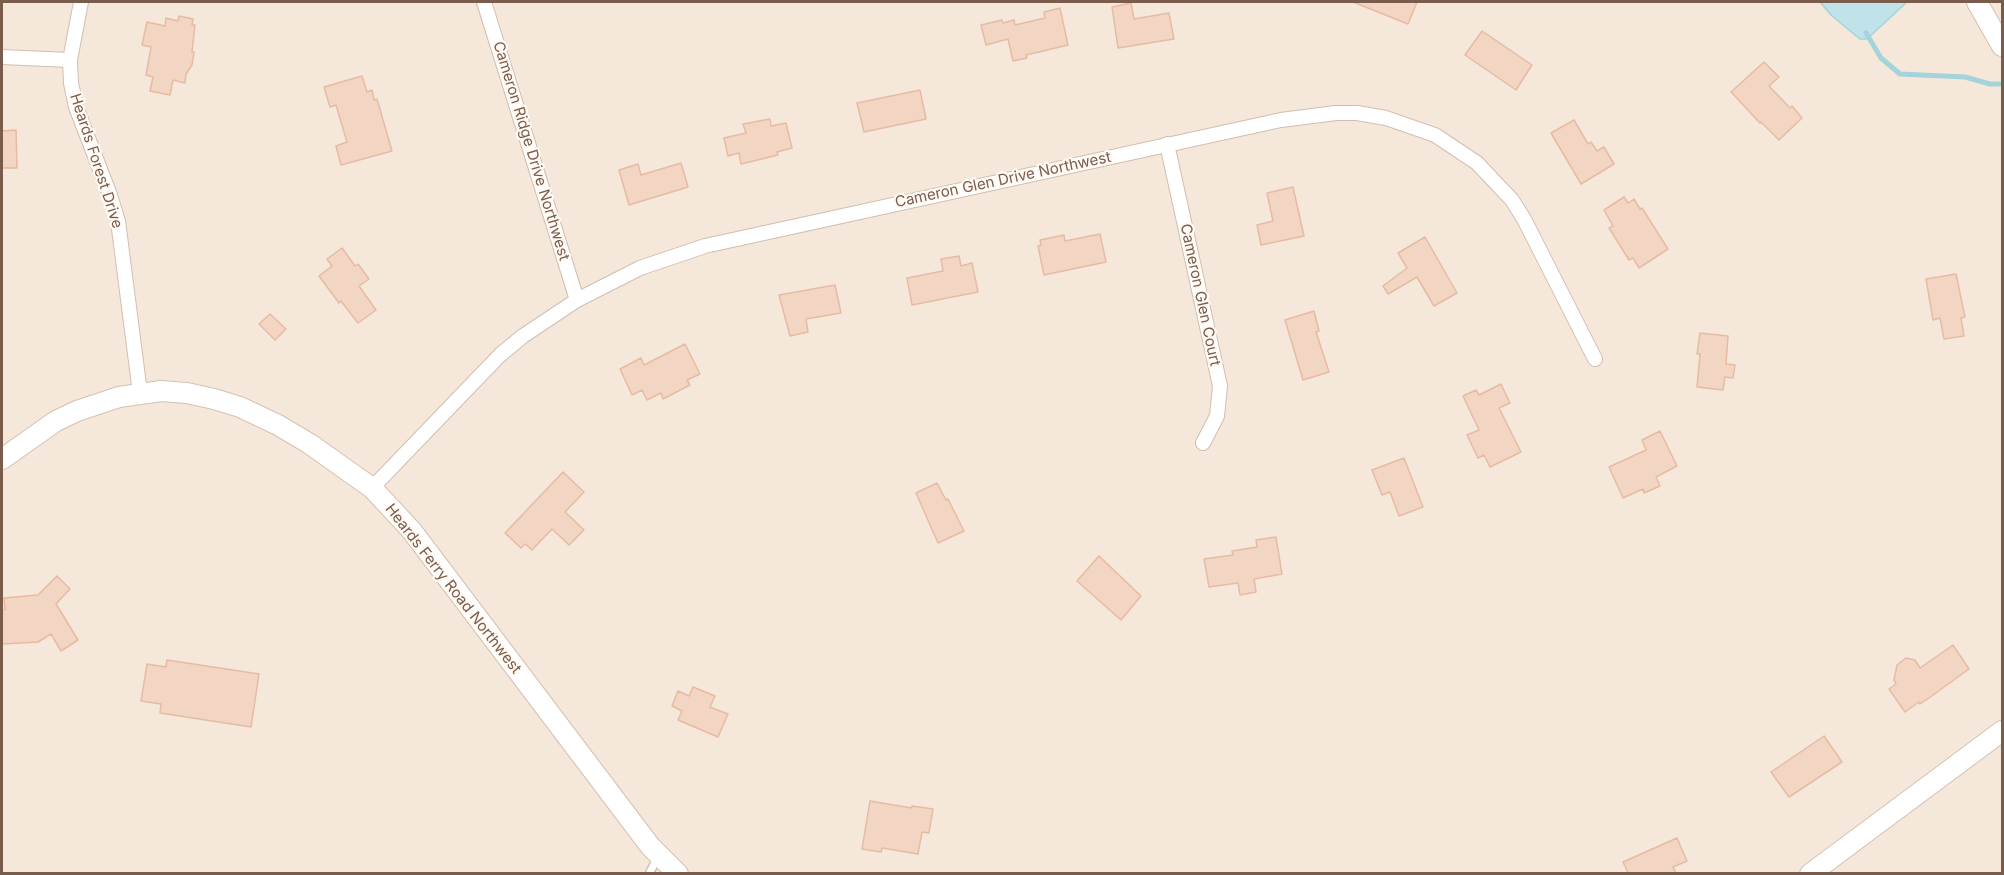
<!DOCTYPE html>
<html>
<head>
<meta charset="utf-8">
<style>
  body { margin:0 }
  #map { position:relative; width:2004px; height:875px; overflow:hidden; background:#fdf6ec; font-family:Inter,sans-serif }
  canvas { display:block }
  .frame { position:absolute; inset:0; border:3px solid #7a5c4d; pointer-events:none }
</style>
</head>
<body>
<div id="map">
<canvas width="2004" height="875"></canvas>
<div class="frame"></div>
</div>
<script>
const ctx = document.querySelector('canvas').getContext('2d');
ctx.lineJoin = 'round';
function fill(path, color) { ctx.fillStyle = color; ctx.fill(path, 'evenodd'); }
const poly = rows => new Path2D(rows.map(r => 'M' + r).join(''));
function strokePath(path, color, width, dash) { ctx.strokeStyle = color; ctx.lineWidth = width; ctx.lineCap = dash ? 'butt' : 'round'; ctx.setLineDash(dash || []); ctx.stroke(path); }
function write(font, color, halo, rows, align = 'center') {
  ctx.font = font + ' Inter,sans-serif'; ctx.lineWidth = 4.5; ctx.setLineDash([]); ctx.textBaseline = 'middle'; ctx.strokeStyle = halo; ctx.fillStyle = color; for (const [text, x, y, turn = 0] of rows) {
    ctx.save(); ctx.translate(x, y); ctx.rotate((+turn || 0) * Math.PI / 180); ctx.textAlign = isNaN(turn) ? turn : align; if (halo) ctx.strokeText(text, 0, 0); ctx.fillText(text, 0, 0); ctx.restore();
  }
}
fill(poly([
  [2,2,2002,2,2002,873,2,874]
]), '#f5e8da');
const water = poly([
  [1820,2,1907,2,1867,39,1860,39,1849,30,1831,15,1820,2]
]);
fill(water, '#bfe3e8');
strokePath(water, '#a5d3da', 1.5);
strokePath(poly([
  [1866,33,1881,58,1900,74,1965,77,1990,84,2002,84]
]), '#a5d3da', 5);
const building = poly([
  [1353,2,1417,2,1408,24,1353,2],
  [1131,3,1134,19,1169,13,1174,39,1118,48,1112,7,1131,3],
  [1060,8,1068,45,1026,55,1027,58,1013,61,1008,39,986,45,981,25,1002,20,1003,23,1014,20,1015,25,1045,18,1044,12,1060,8],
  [179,16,193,19,192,25,195,25,192,52,194,52,192,65,186,74,185,83,173,80,170,95,150,91,153,77,146,75,151,47,142,45,147,22,165,26,166,18,178,21,179,16],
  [1482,31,1532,65,1516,90,1465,55,1482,31],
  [1764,62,1779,77,1769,86,1790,108,1792,106,1802,118,1779,140,1761,122,1760,123,1731,92,1764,62],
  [362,76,367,92,372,90,374,100,377,99,392,151,341,165,336,146,347,142,336,105,330,107,324,87,362,76],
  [920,90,926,119,864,132,857,103,920,90],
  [770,119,771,126,786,123,792,148,777,152,778,155,741,164,739,153,728,156,724,138,746,133,743,124,770,119],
  [1574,120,1588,144,1591,142,1597,151,1604,147,1614,164,1581,184,1551,133,1574,120],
  [16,130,17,168,2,168,2,131,16,130],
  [681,163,688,187,629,205,619,170,638,164,641,175,681,163],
  [1293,187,1304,236,1261,245,1257,225,1273,221,1267,193,1293,187],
  [1624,197,1628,203,1634,199,1640,209,1642,208,1668,249,1639,268,1633,258,1629,260,1609,228,1613,226,1604,210,1624,197],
  [1100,234,1106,262,1044,275,1038,246,1041,245,1040,240,1064,235,1065,241,1100,234],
  [1425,237,1457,293,1434,306,1417,277,1388,294,1383,286,1407,268,1398,253,1425,237],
  [342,248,355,266,358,264,369,279,359,286,376,310,358,323,341,301,339,303,319,276,332,266,327,259,342,248],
  [959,256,961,266,972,263,978,292,912,305,907,278,943,271,941,259,959,256],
  [1956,274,1965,317,1961,318,1964,336,1944,339,1940,318,1933,320,1926,279,1956,274],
  [835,285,841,313,806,319,808,332,790,336,779,295,835,285],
  [1314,311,1319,331,1316,332,1329,372,1303,380,1285,320,1314,311],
  [270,314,286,329,275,340,259,324,270,314],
  [1700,333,1728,336,1726,364,1735,365,1733,378,1725,377,1723,390,1697,387,1700,354,1697,354,1700,333],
  [685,344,700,374,687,380,690,385,663,399,661,393,647,400,642,390,632,395,620,369,641,358,644,365,685,344],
  [1501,384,1510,403,1499,408,1521,452,1490,467,1484,455,1478,458,1467,435,1479,430,1463,396,1476,390,1479,395,1501,384],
  [1660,431,1677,466,1656,477,1660,486,1644,493,1643,489,1623,498,1609,467,1646,450,1642,440,1660,431],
  [1404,458,1423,507,1399,516,1390,492,1382,495,1372,470,1404,458],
  [563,472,584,492,565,512,584,530,569,545,552,529,532,550,525,544,521,548,505,533,563,472],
  [937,483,946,500,948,499,964,531,938,543,916,493,937,483],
  [1276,537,1282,574,1254,579,1256,592,1240,595,1238,583,1209,587,1204,559,1233,555,1232,551,1257,547,1256,540,1276,537],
  [1099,556,1141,596,1121,620,1077,581,1099,556],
  [57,576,70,589,56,604,78,640,61,651,51,634,38,642,2,644,2,611,5,609,4,598,38,595,57,576],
  [1953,645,1969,669,1929,698,1920,704,1919,702,1905,712,1889,689,1896,684,1894,680,1897,665,1906,658,1915,660,1920,668,1953,645],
  [167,660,259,674,251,727,160,713,161,704,141,701,147,664,166,667,167,660],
  [693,687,715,696,710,707,728,714,718,737,678,720,682,711,672,706,678,691,689,696,693,687],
  [1824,736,1842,762,1789,797,1771,772,1824,736],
  [870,801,912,808,912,806,933,809,929,833,922,832,918,854,882,848,881,852,862,849,870,801],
  [1677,838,1687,861,1673,867,1676,873,1628,873,1623,862,1677,838]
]);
fill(building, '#f3d5c3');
strokePath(building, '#e6bba3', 1.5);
const lane = poly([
  [649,874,658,857]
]);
const street = poly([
  [81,2,70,60,71,83,76,107,110,195,118,221,140,393],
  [484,2,577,300],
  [2,57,70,60],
  [1167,144,1220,386,1217,416,1203,443],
  [372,488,500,355,523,336,577,300,640,268,705,246,1281,120,1336,113,1357,113,1386,118,1435,135,1477,163,1512,200,1524,219,1595,359]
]);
const secondary = poly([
  [1977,2,2002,46],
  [2,459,56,421,77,411,119,397,161,391,187,393,214,399,240,407,278,425,310,444,372,488,412,531,650,846,678,874],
  [1810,874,2002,731]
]);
strokePath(lane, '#d1beb0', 10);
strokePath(street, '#d1beb0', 16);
strokePath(secondary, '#d6c0b0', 22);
strokePath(lane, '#fff', 7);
strokePath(street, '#fff', 14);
strokePath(secondary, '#fff', 20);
write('15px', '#7a5c4d', '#fffaf3', [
  ["Cameron Ridge Drive Northwest",531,151,73],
  ["Heards Forest Drive",96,161,72],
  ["Cameron Glen Drive Northwest",1003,180,-12],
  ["Cameron Glen Court",1200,295,78],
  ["Heards Ferry Road Northwest",453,589,52]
]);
</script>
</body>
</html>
